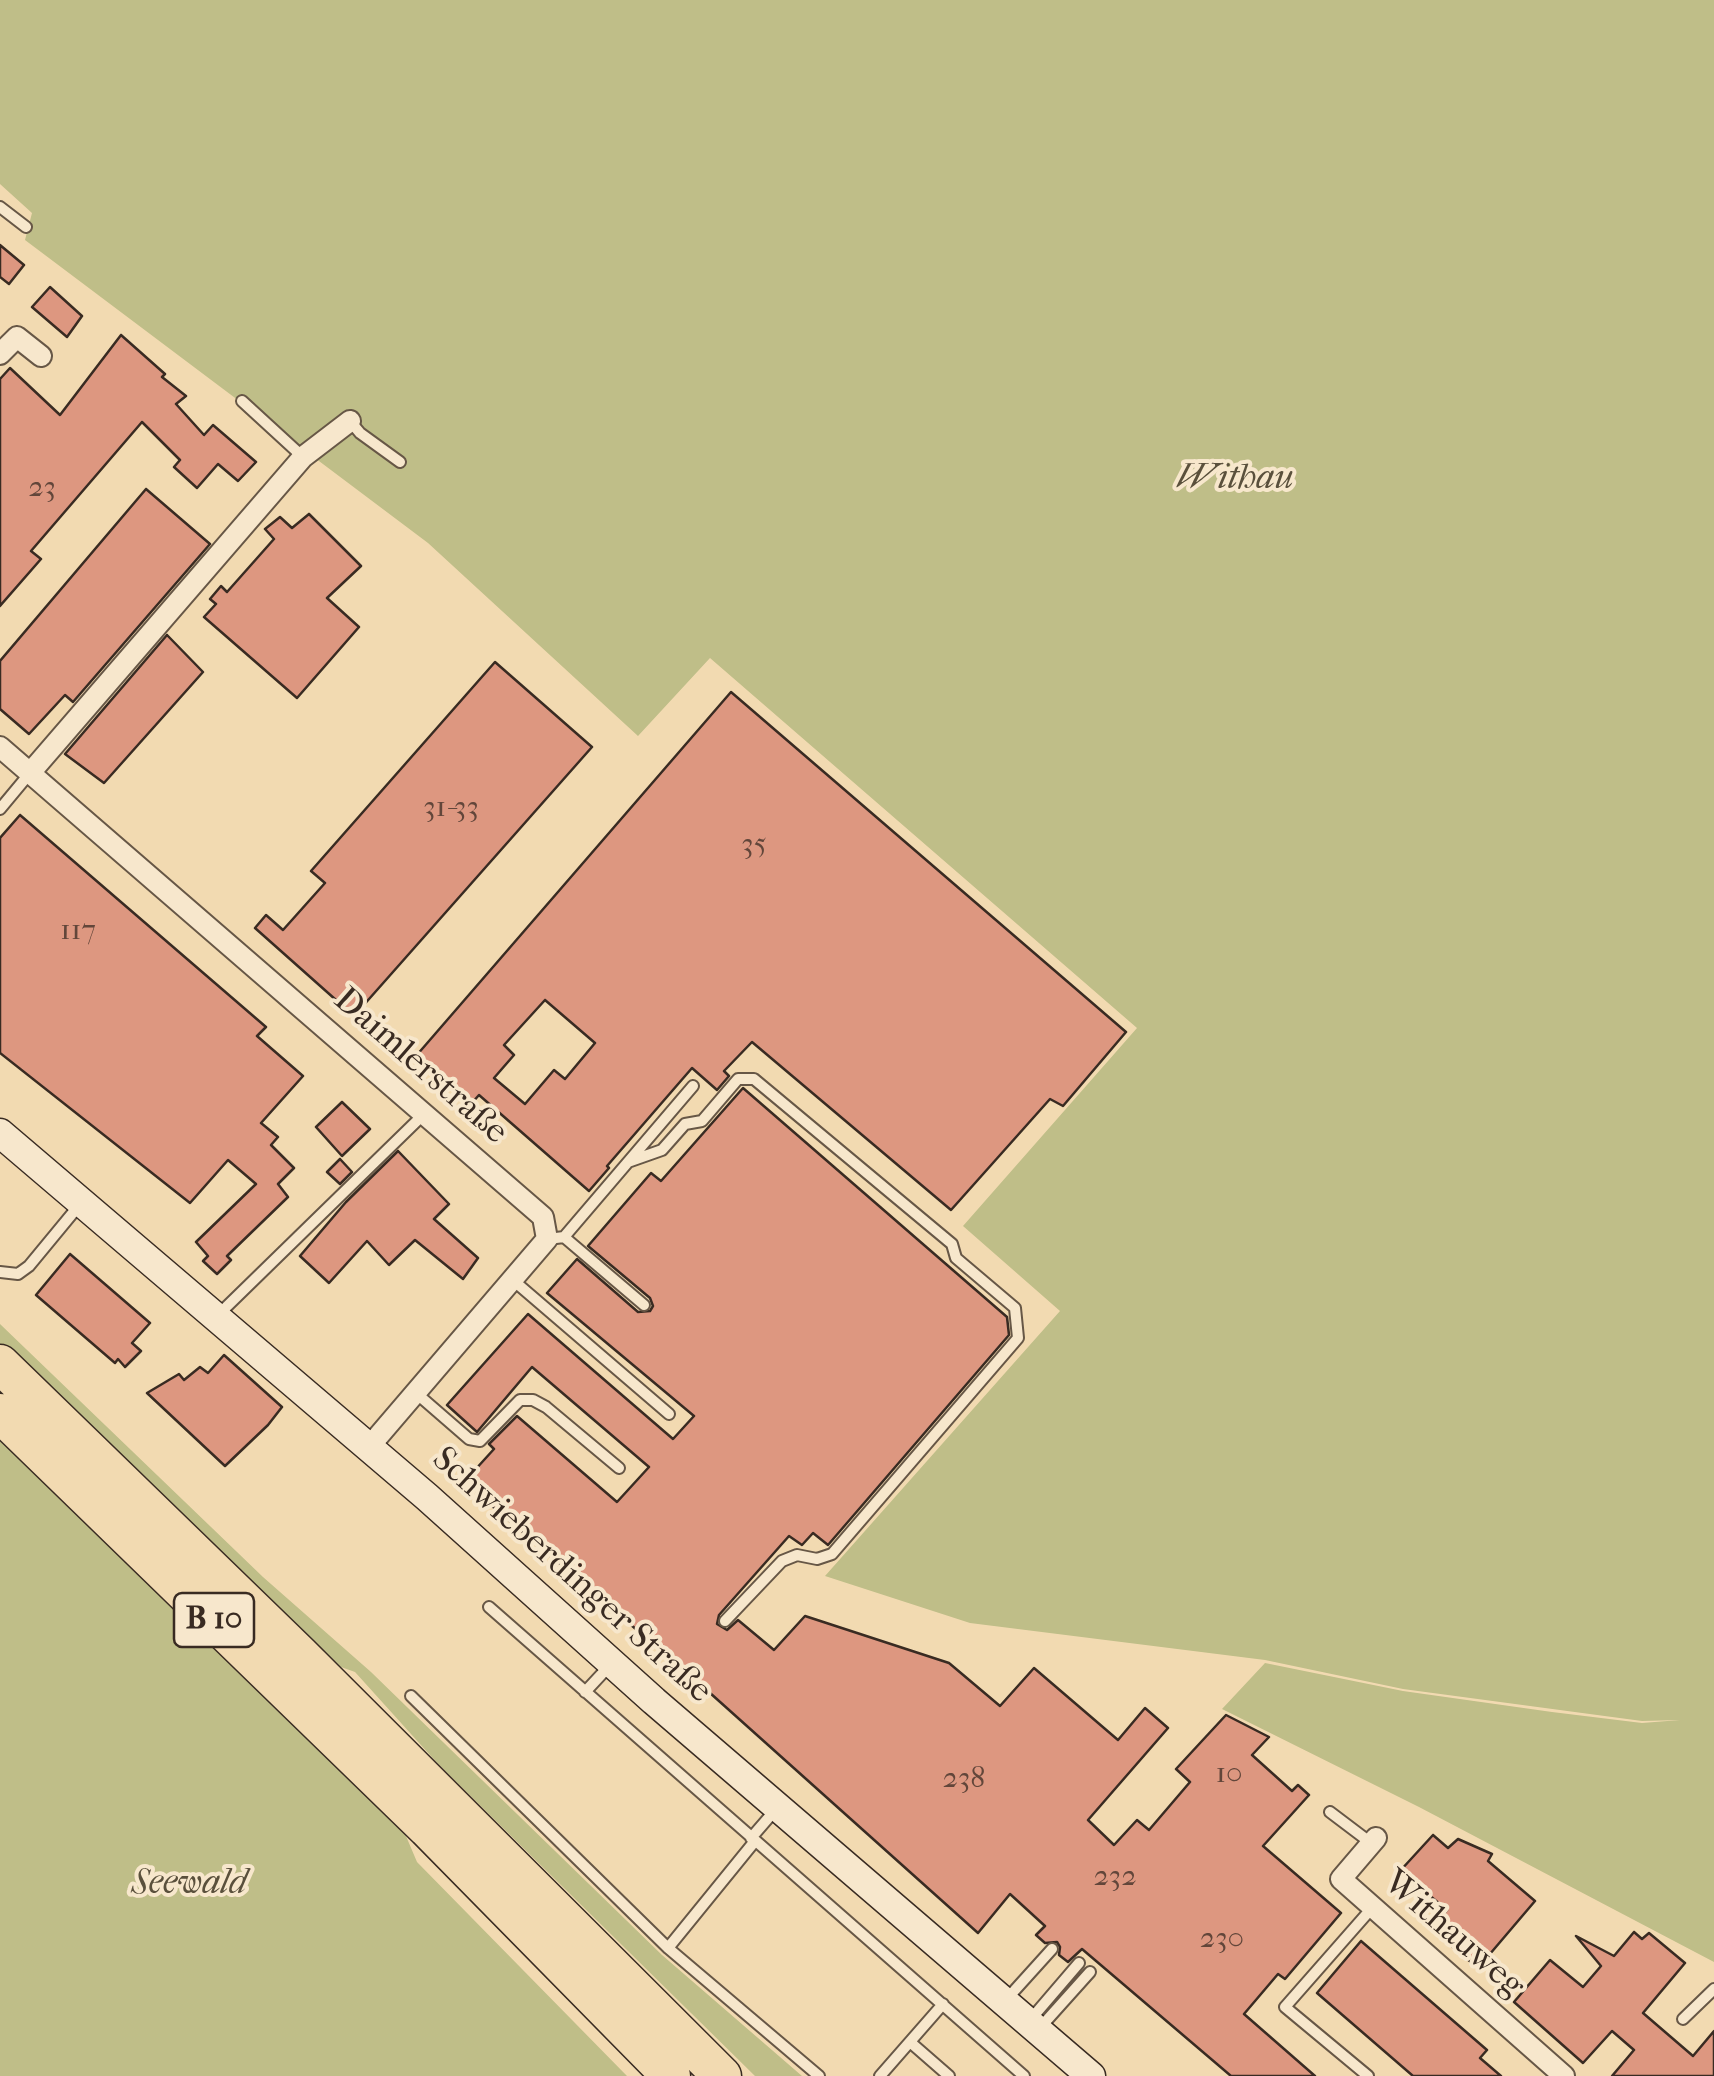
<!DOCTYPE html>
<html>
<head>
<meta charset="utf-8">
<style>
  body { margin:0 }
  canvas { display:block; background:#f2dab1 }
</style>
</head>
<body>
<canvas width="1714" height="2076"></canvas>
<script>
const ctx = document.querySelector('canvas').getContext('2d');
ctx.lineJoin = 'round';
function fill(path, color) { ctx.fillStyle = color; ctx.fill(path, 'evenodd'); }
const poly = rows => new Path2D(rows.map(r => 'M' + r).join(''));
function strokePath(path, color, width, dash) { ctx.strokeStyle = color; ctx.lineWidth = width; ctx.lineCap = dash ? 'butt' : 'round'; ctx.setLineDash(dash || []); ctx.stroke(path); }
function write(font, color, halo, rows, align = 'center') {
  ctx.font = font + ' "IM FELL French Canon",serif'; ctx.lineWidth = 8; ctx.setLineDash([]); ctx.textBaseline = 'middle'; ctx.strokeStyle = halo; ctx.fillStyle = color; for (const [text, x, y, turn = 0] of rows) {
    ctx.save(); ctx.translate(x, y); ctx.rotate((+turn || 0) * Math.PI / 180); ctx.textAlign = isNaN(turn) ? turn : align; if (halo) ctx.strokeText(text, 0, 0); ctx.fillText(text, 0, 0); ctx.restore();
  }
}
fill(poly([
  [0,0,1714,0,1714,1962,1419,1807,1222,1709,1265,1663,1403,1691,1552,1712,1642,1723,1680,1720,1642,1721,1403,1689,1265,1660,970,1623,825,1576,1060,1311,963,1226,1137,1028,710,658,638,736,428,543,25,240,32,213,0,184],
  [0,1324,263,1577,371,1672,662,1955,802,2076,755,2076,439,1765,355,1672,341,1667,0,1348],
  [0,1435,403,1829,417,1862,627,2076,0,2076]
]), '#bfbe88');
const building = poly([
  [0,245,24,265,9,284,0,277,0,245],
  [50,287,82,316,67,337,32,307,50,287],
  [121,335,165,374,162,377,186,396,176,404,204,435,213,425,256,462,238,481,218,464,197,488,174,467,180,460,142,422,31,551,41,559,0,606,0,379,10,368,60,415,121,335],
  [146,489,210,544,73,702,65,695,29,734,0,709,0,661,146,489],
  [309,514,361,566,327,598,359,627,297,698,204,617,216,604,210,599,221,586,227,592,274,539,265,529,280,517,292,528,309,514],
  [167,635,203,672,104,783,65,754,167,635],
  [495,662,592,747,354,1016,255,928,266,915,283,930,325,883,311,871,495,662],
  [731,692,1126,1032,1063,1106,1050,1099,951,1210,752,1042,724,1071,729,1076,717,1090,692,1068,607,1166,609,1168,589,1191,479,1095,471,1104,416,1056,731,692],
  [545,1000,595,1043,565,1079,554,1070,525,1104,494,1078,514,1055,504,1045,545,1000],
  [20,815,266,1027,257,1036,303,1076,261,1123,278,1137,271,1145,294,1168,278,1184,288,1197,227,1256,231,1260,217,1274,203,1261,208,1256,196,1242,256,1184,228,1160,190,1203,0,1053,0,838,20,815],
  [743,1088,1007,1317,1009,1335,828,1545,813,1533,802,1545,789,1536,719,1615,717,1624,727,1630,738,1620,774,1650,805,1616,949,1663,1000,1706,1034,1668,1118,1740,1145,1708,1168,1728,1088,1820,1114,1845,1137,1820,1149,1830,1190,1782,1176,1769,1226,1715,1269,1737,1252,1755,1292,1791,1298,1785,1309,1795,1263,1846,1341,1913,1285,1979,1278,1974,1244,2014,1315,2076,1231,2076,1082,1949,1068,1962,1059,1955,1060,1947,1057,1942,1045,1943,1036,1935,1045,1926,1010,1894,978,1933,700,1684,464,1482,494,1449,489,1444,517,1416,617,1502,649,1467,532,1367,477,1432,447,1405,528,1314,673,1439,694,1416,547,1293,577,1259,638,1312,650,1311,653,1306,650,1298,588,1246,651,1173,661,1181,743,1088],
  [342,1102,370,1129,342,1156,316,1127,342,1102],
  [398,1151,449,1204,434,1219,478,1258,463,1279,415,1240,389,1265,367,1241,329,1283,300,1256,346,1202,398,1151],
  [340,1159,352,1172,340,1184,327,1172,340,1159],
  [70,1254,150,1323,132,1343,141,1351,125,1367,118,1359,115,1363,36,1295,70,1254],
  [224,1355,282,1407,268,1425,225,1466,147,1393,179,1374,184,1380,200,1367,208,1373,224,1355],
  [1433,1835,1448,1848,1458,1839,1492,1854,1488,1861,1535,1901,1478,1968,1431,1929,1447,1910,1400,1871,1433,1835],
  [1634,1932,1642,1939,1649,1933,1685,1963,1643,2013,1693,2056,1714,2031,1714,2076,1612,2076,1634,2050,1612,2031,1583,2063,1514,2002,1550,1960,1583,1987,1601,1966,1576,1936,1614,1956,1634,1932],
  [1361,1941,1487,2050,1480,2058,1501,2076,1413,2076,1317,1993,1361,1941]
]);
fill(building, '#dd9780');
strokePath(building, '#392b22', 2.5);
const lane = poly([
  [0,207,26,227],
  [242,401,303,457],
  [350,421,360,433,400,462],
  [0,809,30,773],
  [628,1162,662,1150,685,1124,702,1121,738,1079,754,1079,952,1244,956,1258,1015,1308,1018,1338,832,1554,817,1559,797,1555,782,1561,725,1621],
  [564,1237,644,1305],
  [548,1239,564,1237,693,1086],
  [0,1272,18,1274,29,1266,81,1203],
  [514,1281,669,1414],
  [217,1316,424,1114],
  [416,1393,469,1439,480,1441,520,1400,533,1400,546,1407,619,1468],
  [489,1607,1024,2076],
  [585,1692,612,1663],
  [411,1696,668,1948,819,2076],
  [1330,1812,1371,1843],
  [751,1838,777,1808],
  [668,1948,755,1841],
  [1005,2001,1052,1949],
  [1031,2019,1079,1963],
  [1683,2019,1714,1989],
  [1038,2030,1090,1972],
  [910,2042,949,2076],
  [880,2076,943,2004],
  [1368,2076,1285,2007,1372,1908]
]);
const street = poly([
  [0,354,17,337,41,356],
  [0,747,543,1217,547,1239,369,1447],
  [30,773,303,457,350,421],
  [1376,1838,1341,1879,1564,2076]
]);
const secondary = poly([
  [0,1133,427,1497,654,1701,1091,2076]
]);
const highway = poly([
  [0,1364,300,1655,722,2076],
  [0,1413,427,1828,671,2076]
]);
strokePath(lane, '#675746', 14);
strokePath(street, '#675746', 24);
strokePath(secondary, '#392b22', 31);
strokePath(highway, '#392b22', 41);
strokePath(lane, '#f7e7cc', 10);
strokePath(street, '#f7e7cc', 20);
strokePath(secondary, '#f7e7cc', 28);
strokePath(highway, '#f2dab1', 38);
write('30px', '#62463a', null, [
  ["23",42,489],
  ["31-33",451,809],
  ["35",754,846],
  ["117",78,932],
  ["10",1229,1775],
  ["238",964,1780],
  ["232",1115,1878],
  ["230",1222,1940]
]);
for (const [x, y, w] of [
  [214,1620,80]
]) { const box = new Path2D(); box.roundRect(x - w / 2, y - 27, w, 54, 8); ctx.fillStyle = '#f7e7cc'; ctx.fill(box); strokePath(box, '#392b22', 2.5); }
write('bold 32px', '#392b22', null, [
  ["B 10",214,1620]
]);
write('italic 35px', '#5a503c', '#f7e7cc', [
  ["Withau",1235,479],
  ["Seewald",189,1884]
]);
write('35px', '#392b22', '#f7e7cc', [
  ["Daimlerstraße",420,1067,41],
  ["Schwieberdinger Straße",571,1576,42],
  ["Withauweg",1453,1935,41]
]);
</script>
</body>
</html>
